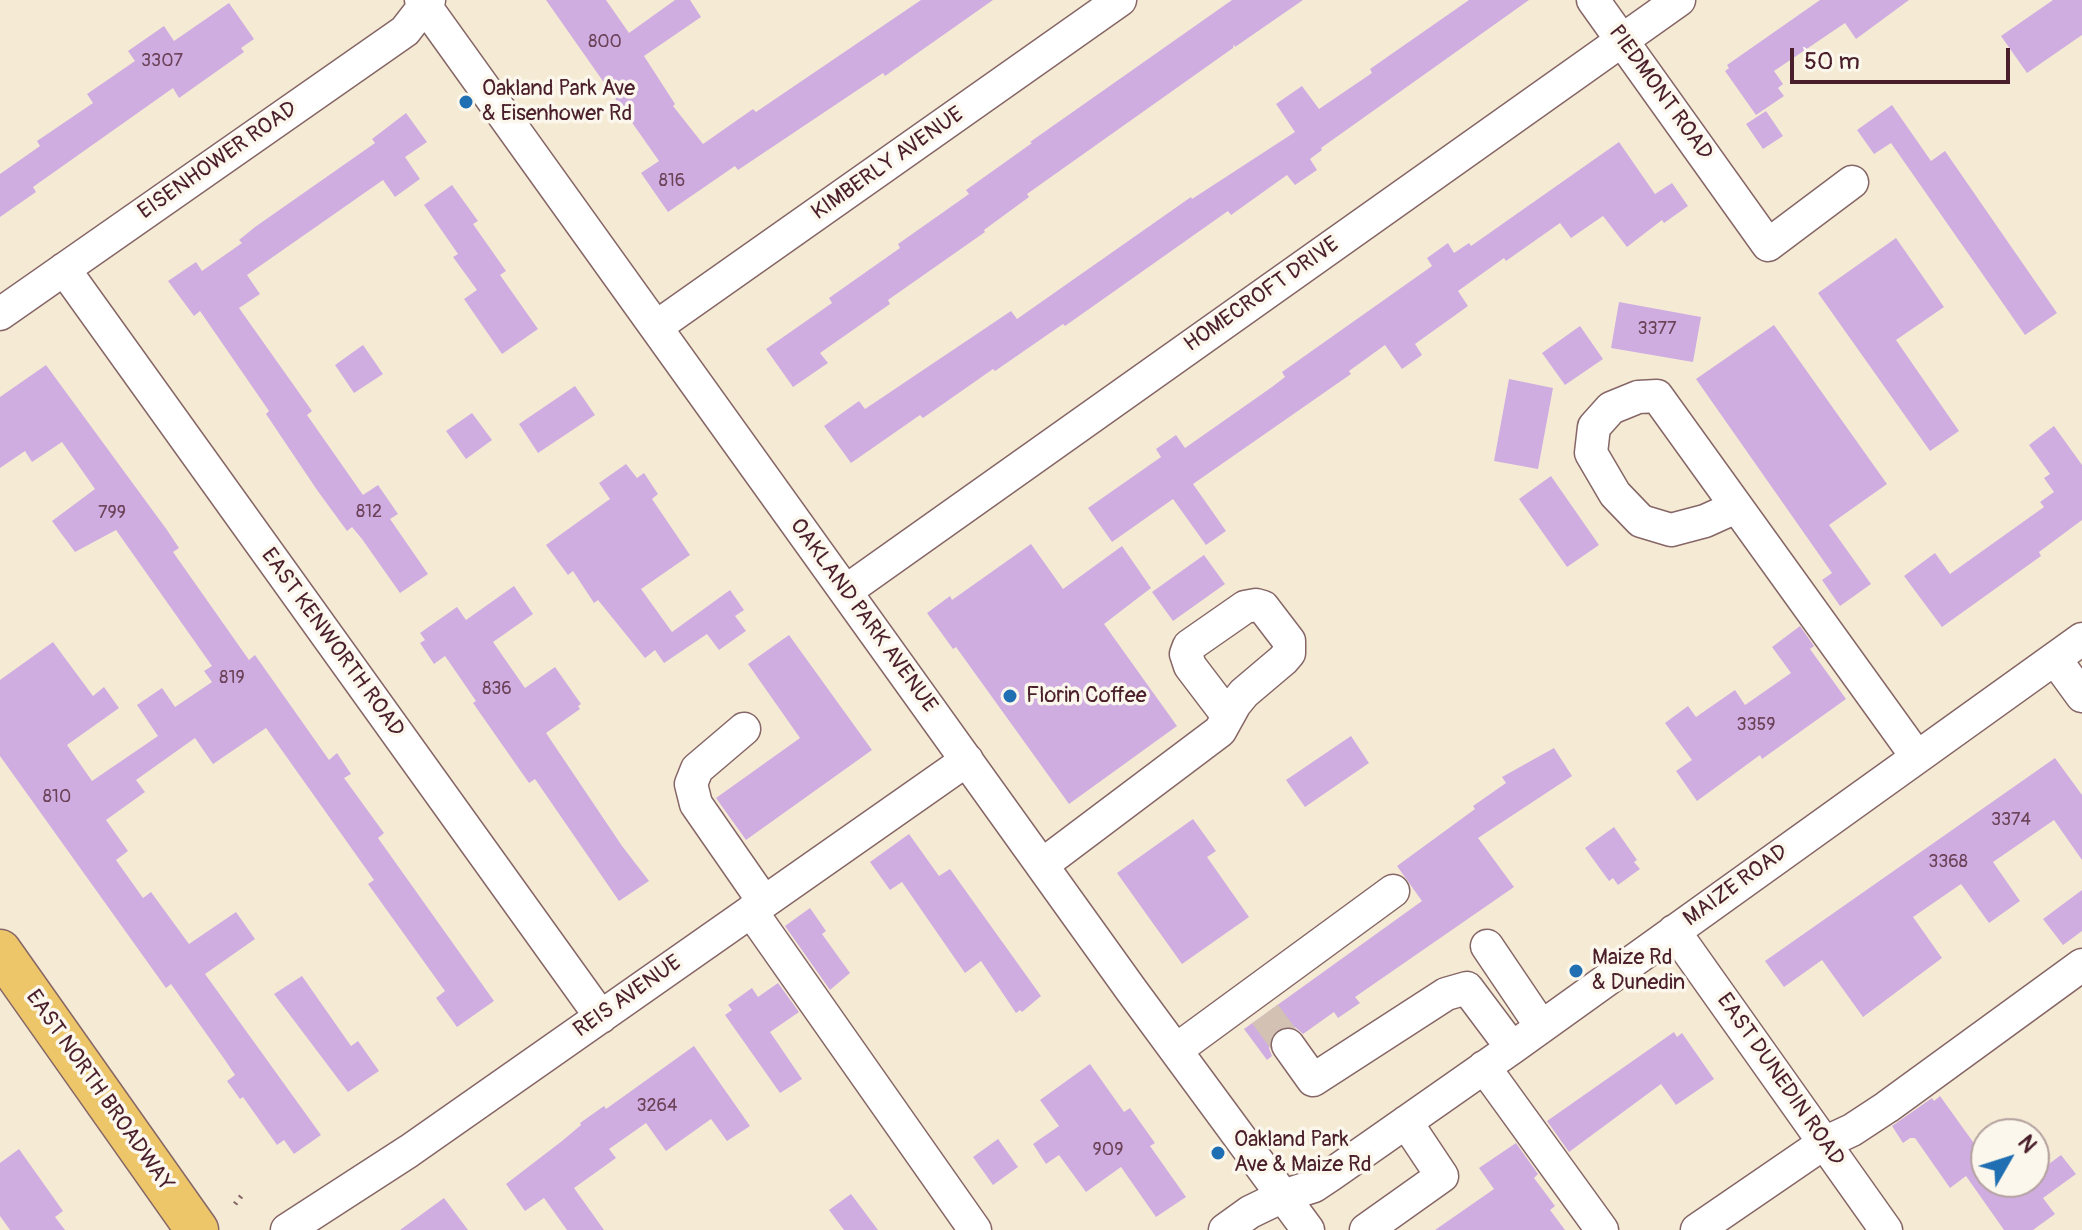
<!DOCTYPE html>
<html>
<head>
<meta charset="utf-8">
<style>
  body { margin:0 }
  #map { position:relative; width:2082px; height:1230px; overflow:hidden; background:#f5ebd5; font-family:Pangolin,sans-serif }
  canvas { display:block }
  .north { position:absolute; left:1970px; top:1118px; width:80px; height:80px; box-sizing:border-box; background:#fbf7ec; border:2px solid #b4a19f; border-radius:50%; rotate:51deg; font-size:22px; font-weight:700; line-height:32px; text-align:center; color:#4a1f2b }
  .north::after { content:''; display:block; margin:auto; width:28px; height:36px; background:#1f6fb2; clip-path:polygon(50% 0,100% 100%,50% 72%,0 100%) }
  .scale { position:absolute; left:1790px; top:48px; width:220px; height:36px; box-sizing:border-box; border:4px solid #4a1f2b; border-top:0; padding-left:10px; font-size:24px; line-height:28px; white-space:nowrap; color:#4a1f2b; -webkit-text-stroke:6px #fbf7ec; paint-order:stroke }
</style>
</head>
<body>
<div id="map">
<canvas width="2082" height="1230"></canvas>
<div class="north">N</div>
<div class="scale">50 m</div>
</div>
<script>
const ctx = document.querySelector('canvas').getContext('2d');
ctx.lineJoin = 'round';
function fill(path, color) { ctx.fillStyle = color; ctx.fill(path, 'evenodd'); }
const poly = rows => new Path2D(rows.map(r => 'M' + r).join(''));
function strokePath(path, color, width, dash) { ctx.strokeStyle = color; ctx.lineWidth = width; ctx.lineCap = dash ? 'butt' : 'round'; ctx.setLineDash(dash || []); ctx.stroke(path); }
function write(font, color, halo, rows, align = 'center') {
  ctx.font = font + ' Pangolin,sans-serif'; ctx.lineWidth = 7; ctx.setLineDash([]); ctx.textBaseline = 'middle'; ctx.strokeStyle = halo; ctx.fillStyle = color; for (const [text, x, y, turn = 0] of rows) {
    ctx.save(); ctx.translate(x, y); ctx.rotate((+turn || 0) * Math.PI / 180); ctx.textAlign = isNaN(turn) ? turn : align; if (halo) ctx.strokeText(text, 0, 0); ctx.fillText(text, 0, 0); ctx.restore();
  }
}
fill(poly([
  [546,0,606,0,629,33,675,0,690,0,701,17,644,56,675,104,673,106,703,144,753,109,756,112,921,0,993,0,885,76,883,73,738,170,735,166,668,212,641,173,659,161],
  [1232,0,1303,0,1235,47,1234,44,1233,48,1027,194,1029,197,984,230,985,232,888,300,890,304,820,353,828,363,793,387,766,349,832,303,829,298,900,248,898,244,969,194,966,190,1032,143,1030,142],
  [1469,0,1529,0,1321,148,1322,150,1310,159,1317,170,1295,185,1287,175,1231,215,1228,211,1065,326,1063,324,995,371,993,369,923,418,920,415,851,463,824,426,859,401,865,409,1011,311,1017,319,1191,197,1192,199,1295,132,1276,104,1302,86,1319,109,1372,73,1370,69],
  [1820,0,1909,0,1856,39,1845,23,1774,71,1783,84,1778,88,1784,96,1756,115,1725,71,1729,68,1727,65],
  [2053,0,2082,0,2082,35,2027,73,2001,36],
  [229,3,254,39,241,48,244,52,179,98,173,88,33,187,36,192,0,217,0,174,40,146,37,141,93,103,87,94,135,61,128,51,164,26,174,41],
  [1892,105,1931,161,1945,151,2057,313,2025,335,1891,143,1874,154,1857,130],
  [1766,111,1783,136,1763,149,1746,124],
  [406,113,427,142,405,157,420,179,395,197,383,180,247,275,260,294,239,308,312,411,307,415,363,495,378,485,398,514,390,519,428,574,400,593,362,539,352,527,347,531,317,490,266,414,269,411,200,311,194,316,168,281,196,262,202,271,242,243,239,240,255,227,375,143,372,139],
  [1619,142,1655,194,1672,183,1688,206,1664,223,1662,220,1627,247,1603,216,1571,238,1560,223,1506,261,1504,258,1458,291,1468,306,1415,344,1422,355,1402,369,1385,345,1349,371,1351,374,1193,484,1226,531,1206,545,1173,499,1112,542,1088,508,1161,457,1156,449,1176,435,1185,448,1272,387,1285,377,1282,372,1432,266,1427,258,1448,243,1454,253,1469,243,1471,246],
  [452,185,478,221,473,224,506,271,500,275,538,329,502,354,464,299,477,290,453,257,458,254,424,205],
  [1896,238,1944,307,1896,340,1959,431,1930,451,1818,293],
  [1619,302,1701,317,1693,362,1611,348],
  [1774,325,1887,484,1829,525,1871,584,1840,606,1822,580,1832,573,1696,379],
  [1580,326,1603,359,1565,385,1542,353],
  [363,345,383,374,354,393,335,365],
  [46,365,167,530,179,548,173,552,249,660,255,655,329,760,337,753,351,774,344,778,384,833,378,838,494,1001,457,1027,436,998,445,991,368,884,374,880,266,728,213,764,195,738,136,780,145,792,106,820,128,851,116,860,143,898,151,892,189,944,236,912,255,939,205,974,321,1135,294,1154,284,1140,277,1145,243,1097,240,1099,227,1081,235,1075,225,1060,171,984,166,988,0,756,0,680,53,642,93,696,104,687,119,708,67,745,92,781,158,736,137,705,162,688,175,707,212,682,204,671,212,666,116,530,75,552,52,521,95,489,62,442,32,462,25,451,0,468,0,397],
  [1509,379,1553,388,1538,469,1494,461],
  [575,386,595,415,538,453,519,424],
  [472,413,492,440,466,459,446,431],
  [2054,426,2082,465,2082,520,2039,552,2041,556,1942,627,1904,576,1935,553,1950,574,2044,507,2040,502,2054,492,2044,478,2050,474,2029,445],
  [626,464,637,478,644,473,658,494,652,499,690,555,641,589,672,632,730,590,744,610,735,616,746,631,719,650,707,634,664,663,655,650,645,658,598,600,594,603,573,571,568,575,546,545,610,499,599,483],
  [1551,476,1599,545,1567,567,1519,499],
  [1031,544,1063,589,1122,546,1151,588,1104,624,1177,726,1069,804,956,647,953,649,927,613,950,596,952,600],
  [1204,555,1225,584,1173,621,1152,592],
  [514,586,533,614,493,642,525,688,555,667,581,704,578,706,580,709,546,733,622,846,649,881,619,901,535,779,529,783,473,703,476,701,445,656,434,664,420,643,425,640,420,633,457,607,466,620],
  [1800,626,1814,646,1810,649,1846,699,1762,759,1760,755,1697,801,1676,771,1692,760,1665,723,1688,706,1696,717,1735,690,1745,705,1791,673,1772,647],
  [789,635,872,750,746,840,716,798,800,738,748,664],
  [1351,736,1369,763,1305,807,1286,780],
  [1554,748,1572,776,1478,838,1514,887,1355,997,1360,1003,1338,1018,1334,1012,1303,1034,1295,1027,1285,1026,1278,1029,1270,1038,1269,1048,1272,1056,1267,1060,1244,1029,1422,901,1397,866,1475,809,1473,806,1506,783,1502,777],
  [2055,758,2082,795,2082,860,2054,820,1993,862,2020,901,1989,923,1961,884,1913,917,1942,958,1863,1017,1822,960,1784,987,1765,961],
  [1193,819,1216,851,1207,857,1249,917,1182,964,1117,873],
  [1614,827,1637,860,1634,862,1640,869,1618,885,1613,878,1609,881,1585,848],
  [909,834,939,876,950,869,1041,996,1022,1012,1020,1010,1016,1013,981,961,965,973,902,882,890,890,870,862],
  [2082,890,2082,931,2063,945,2043,919],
  [810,908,826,931,822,934,850,973,830,990,785,926],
  [302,976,351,1046,358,1041,379,1071,348,1092,274,994],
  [778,983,799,1012,770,1032,802,1079,780,1093,725,1015,732,1010,728,1005,752,988,758,997],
  [1674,1032,1677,1037,1682,1033,1714,1079,1676,1105,1661,1084,1569,1152,1547,1121],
  [694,1046,750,1126,727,1141,711,1119,666,1151,646,1123,609,1149,616,1158,574,1188,604,1230,567,1230,544,1198,525,1211,506,1184,562,1141,581,1125,580,1123,604,1106,606,1109],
  [1090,1064,1124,1112,1130,1108,1155,1143,1150,1146,1186,1197,1156,1217,1121,1167,1086,1192,1059,1155,1046,1164,1033,1144,1059,1126,1040,1100],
  [1940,1096,1986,1160,1986,1182,2002,1182,2010,1193,2024,1182,2034,1182,2034,1175,2061,1155,2076,1174,2043,1198,2055,1214,2033,1230,2004,1230,1966,1176,1950,1188,1915,1138,1910,1138,1903,1143,1892,1126,1932,1098,1934,1101],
  [998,1139,1018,1167,993,1185,973,1157],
  [1516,1143,1538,1174,1534,1178,1555,1206,1550,1210,1565,1230,1435,1230,1494,1189,1479,1168],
  [19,1149,63,1211,55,1217,65,1230,10,1230,0,1216,0,1163],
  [851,1194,878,1230,844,1230,829,1210],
  [444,1198,468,1230,400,1230]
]), '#cfade1');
strokePath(poly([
  [1265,1014,1288,1045]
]), '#d3c2b3', 32, [32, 16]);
const minor = poly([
  [421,0,1132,991,1308,1230],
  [1593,0,1768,245,1852,182],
  [64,269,601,1017],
  [0,314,405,31,429,0],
  [656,327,1120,0],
  [1736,507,1705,521,1671,530,1641,521,1615,494,1591,453,1594,427,1611,408,1638,397,1657,396,1917,757],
  [846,591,1679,0],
  [2055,659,2082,696],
  [744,729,697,769,691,784,696,804,764,902],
  [1042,865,1220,731,1235,704,1244,693,1283,660,1289,653,1289,641,1263,607,1256,605,1245,607,1189,646,1186,654,1190,666,1228,716],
  [751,911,975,1230],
  [1674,931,1886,1230],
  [1487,946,1541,1026],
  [1288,1045,1313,1080,1446,994,1467,988,1512,1048],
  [1176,1050,1393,891],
  [1484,1067,1602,1230],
  [287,1230,409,1151,967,760],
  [1225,1230,1250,1212,1283,1196,1314,1186,1332,1174,1512,1048,2082,639],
  [1366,1230,1442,1176,1406,1122],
  [1697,1230,1824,1143,1852,1130,1887,1107,2082,965]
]);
const major = poly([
  [0,951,197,1230]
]);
strokePath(minor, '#866666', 35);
strokePath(major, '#866666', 45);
strokePath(poly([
  [235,1204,242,1195]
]), '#866666', 5, [2, 6]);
strokePath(minor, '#fff', 32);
strokePath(major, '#ecc669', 42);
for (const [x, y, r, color] of [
  [466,102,8,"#1f6fb2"],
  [1010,696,8,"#1f6fb2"],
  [1576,971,8,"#1f6fb2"],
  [1218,1153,8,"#1f6fb2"]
]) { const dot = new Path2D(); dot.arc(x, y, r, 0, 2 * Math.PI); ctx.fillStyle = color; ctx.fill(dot); strokePath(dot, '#fbf7ec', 3); }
write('18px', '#6b4258', null, [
  ["800",605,42],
  ["3307",162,61],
  ["816",672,181],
  ["3377",1657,329],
  ["812",369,512],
  ["799",112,513],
  ["819",232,678],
  ["836",497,689],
  ["3359",1756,725],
  ["810",57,797],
  ["3374",2011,820],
  ["3368",1948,862],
  ["3264",657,1106],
  ["909",1108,1150]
]);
write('22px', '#4a1f2b', '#fbf7ec', [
  ["Oakland Park Ave",482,89],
  ["& Eisenhower Rd",482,114],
  ["Florin Coffee",1026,696],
  ["Maize Rd",1592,958],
  ["& Dunedin",1592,983],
  ["Oakland Park",1234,1140],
  ["Ave & Maize Rd",1234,1165]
], 'left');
write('22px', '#4a1f2b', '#fbf7ec', [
  ["PIEDMONT ROAD",1660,93,54],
  ["EISENHOWER ROAD",218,161,-35],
  ["KIMBERLY AVENUE",888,164,-35],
  ["HOMECROFT DRIVE",1262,295,-35],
  ["OAKLAND PARK AVENUE",863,616,54],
  ["EAST KENWORTH ROAD",332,643,54],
  ["MAIZE ROAD",1736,886,-36],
  ["REIS AVENUE",628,997,-35],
  ["EAST DUNEDIN ROAD",1780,1080,55],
  ["EAST NORTH BROADWAY",99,1091,55]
]);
</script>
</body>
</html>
